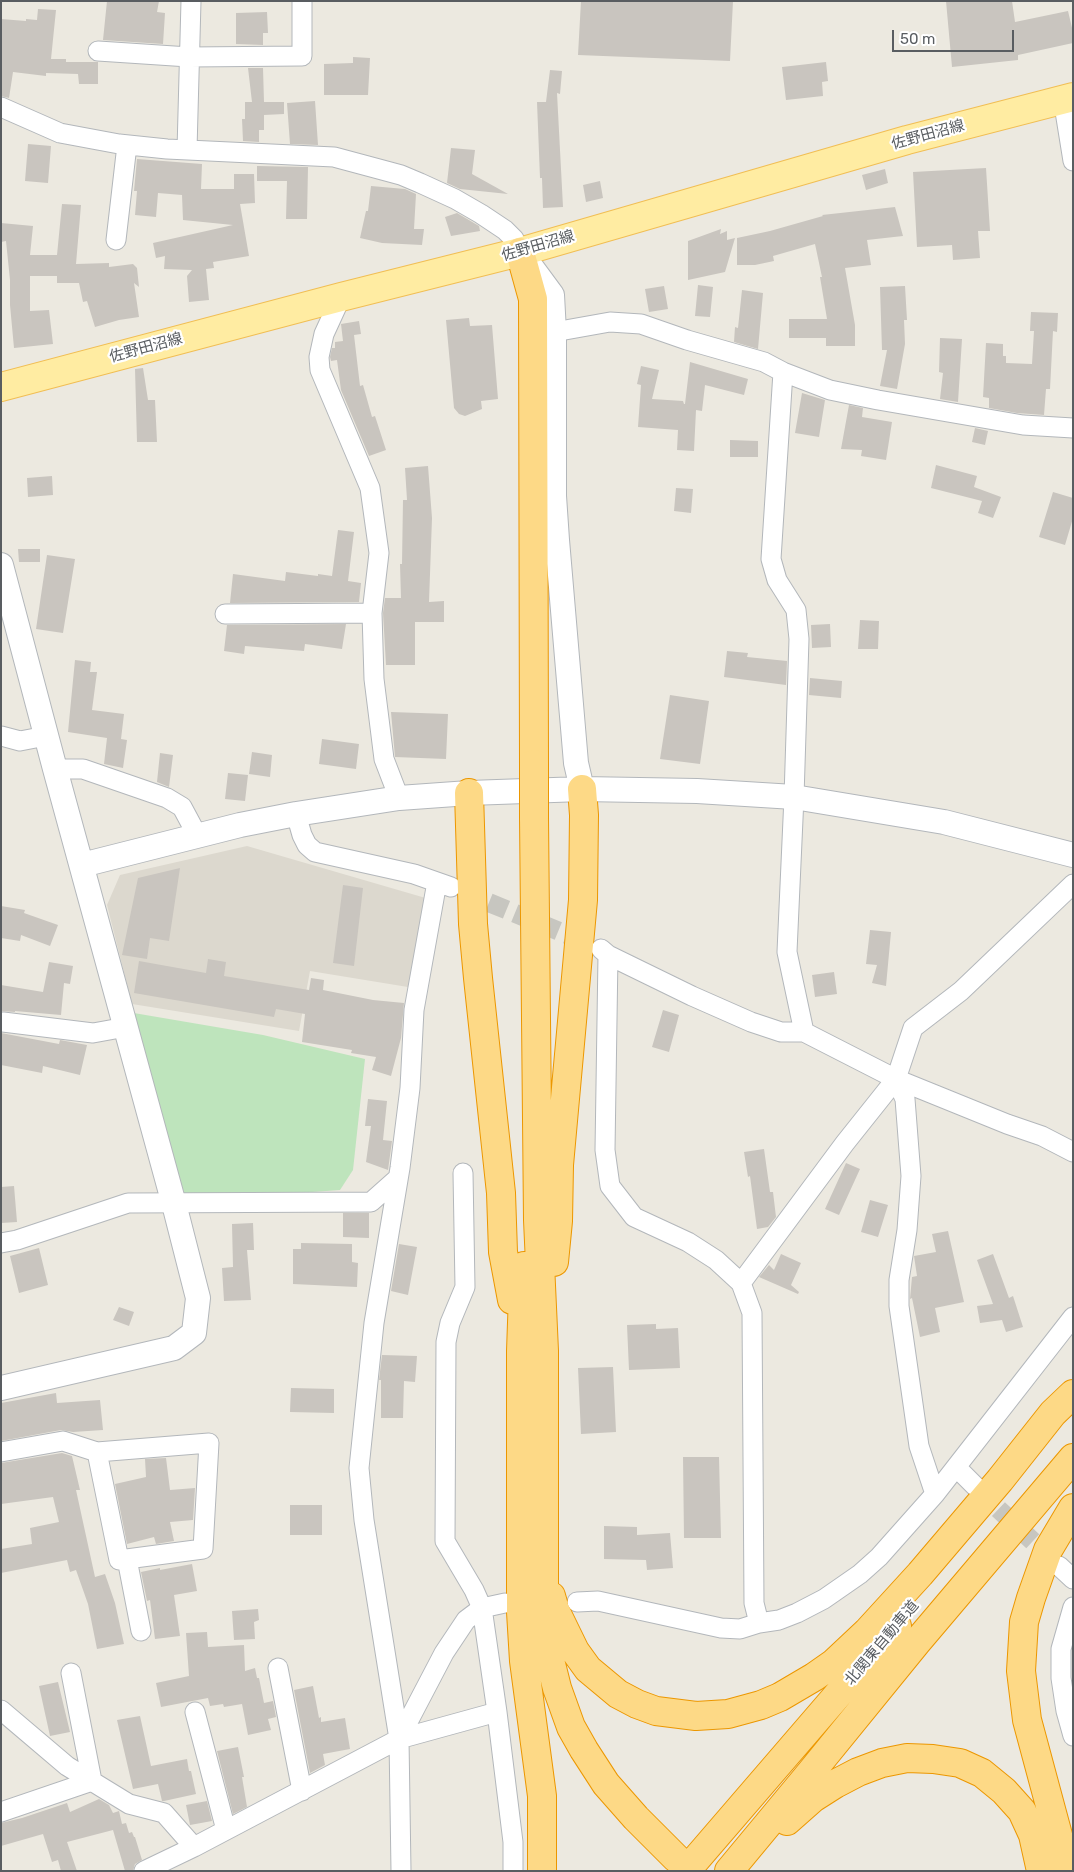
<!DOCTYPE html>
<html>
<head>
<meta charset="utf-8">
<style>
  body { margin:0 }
  #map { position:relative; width:1074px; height:1872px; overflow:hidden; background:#ece9e0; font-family:Rubik,sans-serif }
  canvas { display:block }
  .frame { position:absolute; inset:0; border:2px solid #595d61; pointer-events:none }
  .scale { position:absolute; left:892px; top:30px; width:122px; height:22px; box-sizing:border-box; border:2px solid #595d61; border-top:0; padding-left:6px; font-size:15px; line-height:18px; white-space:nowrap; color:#595d61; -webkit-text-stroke:4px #fff; paint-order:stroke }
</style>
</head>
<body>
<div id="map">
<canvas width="1074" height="1872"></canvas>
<div class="frame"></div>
<div class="scale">50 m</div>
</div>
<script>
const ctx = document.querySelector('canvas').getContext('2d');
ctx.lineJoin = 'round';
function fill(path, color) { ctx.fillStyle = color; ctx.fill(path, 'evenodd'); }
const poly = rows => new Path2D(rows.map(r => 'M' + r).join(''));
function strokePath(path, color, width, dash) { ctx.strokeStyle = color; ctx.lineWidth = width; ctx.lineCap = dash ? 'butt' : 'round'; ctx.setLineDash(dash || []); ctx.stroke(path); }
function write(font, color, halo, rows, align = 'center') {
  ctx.font = font + ' Rubik,"Noto Sans JP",sans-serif'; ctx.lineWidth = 4.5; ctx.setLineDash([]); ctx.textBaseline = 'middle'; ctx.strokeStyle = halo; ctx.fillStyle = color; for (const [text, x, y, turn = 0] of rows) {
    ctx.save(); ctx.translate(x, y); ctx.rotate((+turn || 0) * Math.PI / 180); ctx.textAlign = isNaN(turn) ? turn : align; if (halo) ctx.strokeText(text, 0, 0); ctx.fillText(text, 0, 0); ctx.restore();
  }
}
fill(poly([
  [247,846,429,899,414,988,310,971,299,1031,132,1004,107,905,120,875]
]), '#dcd8ce');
fill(poly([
  [122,1011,263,1035,365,1059,353,1170,340,1190,187,1201]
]), '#bee4bc');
fill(poly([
  [107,1,159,1,157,12,165,13,163,44,103,40],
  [581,1,733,1,730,61,578,55],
  [946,1,1012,1,1015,22,1068,11,1073,32,1073,43,1018,55,1018,60,952,67],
  [38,9,56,10,51,59,66,59,66,62,98,62,98,84,79,84,78,74,46,73,46,76,13,72,9,98,1,96,1,19,26,21,26,19,37,20],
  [267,12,268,33,263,33,263,45,236,44,236,13],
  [353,57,370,58,368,95,324,95,324,64,353,63],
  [826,62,828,81,822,82,823,96,786,100,782,67],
  [248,68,263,68,264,102,284,102,284,114,264,115,264,130,259,130,259,142,243,141,242,119,245,119,245,102,252,102],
  [550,70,562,71,560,94,557,93,563,207,543,208,542,178,540,178,537,102,546,102],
  [315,101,318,145,290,144,287,103],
  [28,144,51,146,48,183,25,181],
  [451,148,475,150,472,174,508,194,460,189,447,183],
  [137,159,202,164,201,189,234,189,234,174,254,174,255,203,240,204,249,256,213,262,214,268,206,269,209,300,189,302,187,276,192,270,164,269,165,256,156,258,153,243,233,225,183,220,182,195,158,193,156,217,135,215,137,191,134,191],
  [257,166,308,167,307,219,286,219,287,181,257,181],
  [986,168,990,231,978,231,980,258,953,260,952,245,917,247,913,172],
  [885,169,888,183,866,190,862,175],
  [600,181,603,198,586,202,583,185],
  [371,186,405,189,416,194,414,229,424,229,422,245,382,243,360,238,366,211,368,211],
  [62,204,81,205,76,264,109,263,109,267,133,264,137,268,139,287,134,283,139,317,119,320,95,327,87,301,83,302,79,283,57,283,57,276,30,276,30,311,49,310,53,344,14,348,10,305,10,280,6,241,1,242,1,223,33,226,30,255,57,255],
  [895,207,903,236,867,240,871,265,845,268,855,325,855,346,826,346,826,338,789,338,789,319,827,319,820,277,822,277,815,244,773,256,774,261,755,265,737,265,737,238,770,231,823,216,822,215],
  [457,213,479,226,480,231,451,236,445,217],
  [721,229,720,234,727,231,727,240,735,238,725,272,688,280,688,241],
  [698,285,713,287,710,317,695,316],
  [664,286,668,309,649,312,645,289],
  [905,286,907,320,904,320,905,344,897,389,880,386,887,350,882,350,880,287],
  [742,290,763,293,758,349,734,342,735,327,738,328],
  [1031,312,1058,313,1057,332,1053,331,1050,389,1046,389,1044,415,1017,413,989,408,989,398,983,397,986,343,1003,344,1003,356,1006,356,1006,363,1032,364,1034,331,1030,331],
  [469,318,470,326,492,325,498,399,481,401,482,409,465,416,459,414,454,408,446,320],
  [359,321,361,334,354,335,360,386,363,385,372,417,375,416,386,450,369,456,341,390,337,360,331,361,330,357,332,348,335,348,335,342,343,341,341,324],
  [940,338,962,339,958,402,940,399,943,373,939,372],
  [690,362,748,379,744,395,705,385,702,411,696,410,694,451,677,450,678,430,638,427,641,385,637,384,641,366,659,370,652,399,683,401,684,404,685,404],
  [143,368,148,400,155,400,157,442,137,442,135,369],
  [802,393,825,400,819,437,795,433],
  [849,405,863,408,862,417,892,422,886,460,861,456,862,450,841,449],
  [975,428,988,431,985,445,972,442],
  [730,440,758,441,758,457,730,457],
  [936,465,977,476,974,487,1001,497,993,518,978,513,982,501,931,488],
  [428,466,432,518,429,602,444,601,444,622,415,622,415,665,386,665,383,613,385,598,401,598,400,564,402,564,403,500,407,500,405,468],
  [52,476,53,495,28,497,27,478],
  [676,488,693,489,691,513,674,511],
  [1053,492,1073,498,1073,518,1065,545,1039,537],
  [338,530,354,532,348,581,361,583,359,602,230,603,233,574,285,581,286,572,318,576,318,574,332,576],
  [18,549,40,549,40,562,19,562],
  [47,555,75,559,63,633,36,629],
  [860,620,879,621,878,649,858,649],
  [346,624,342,649,305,644,304,651,245,646,244,654,224,651,227,625],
  [830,624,831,647,812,648,811,625],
  [727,651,748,653,747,657,787,661,786,685,724,677],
  [75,660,91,662,90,672,97,672,92,710,124,714,121,739,127,740,123,768,104,764,107,738,68,732],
  [810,678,842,681,841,698,809,695],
  [670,695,709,701,700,764,660,759],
  [391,712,448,714,446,759,395,757],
  [322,739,359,744,356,769,319,764],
  [252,752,272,755,270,777,249,774],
  [160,753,173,755,169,787,157,782],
  [228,773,248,775,245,801,225,799],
  [180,868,169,941,150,938,147,959,122,955,138,878],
  [343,885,363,888,354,966,333,963],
  [1,906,25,910,24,913,58,925,50,946,21,935,20,941,1,938],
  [870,930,891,932,886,986,872,983,877,965,866,964],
  [208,959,226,962,224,976,309,990,311,978,324,980,323,990,373,1000,404,1003,401,1038,391,1076,372,1070,376,1057,351,1053,352,1050,302,1042,305,1014,276,1009,274,1017,134,993,139,961,206,973],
  [49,962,73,966,70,984,64,983,61,1015,15,1011,15,1012,1,1011,1,985,43,992],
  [834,972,837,994,815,997,812,975],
  [663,1010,679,1015,669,1052,652,1047],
  [1,1033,59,1044,60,1040,87,1045,80,1075,43,1066,42,1073,1,1065],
  [368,1099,387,1101,383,1140,392,1141,388,1170,366,1162,371,1126,365,1126],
  [764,1149,770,1192,773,1192,776,1217,768,1227,757,1229,750,1176,748,1177,744,1152],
  [846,1163,860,1169,839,1215,825,1209],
  [14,1186,17,1222,1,1223,1,1187],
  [870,1200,888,1205,878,1237,861,1232],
  [343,1213,369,1213,369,1238,343,1237],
  [253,1223,254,1250,247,1250,251,1300,224,1301,222,1268,233,1267,232,1224],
  [948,1231,964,1302,935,1308,940,1332,920,1337,912,1298,910,1299,912,1277,917,1276,914,1256,936,1252,932,1234],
  [301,1243,352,1244,352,1262,358,1263,357,1287,293,1284,293,1249,301,1249],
  [399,1244,417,1247,408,1295,391,1291],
  [39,1248,48,1285,19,1293,10,1256],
  [781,1254,801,1263,791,1285,799,1292,798,1294,759,1277,769,1265,774,1270],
  [993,1254,1009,1298,1013,1296,1023,1327,1006,1332,1002,1320,980,1323,977,1306,993,1304,977,1260],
  [119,1307,134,1312,129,1326,113,1320],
  [656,1324,656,1329,678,1328,680,1368,629,1370,627,1325],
  [382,1355,417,1356,415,1382,404,1381,403,1418,381,1418,381,1380,379,1380],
  [613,1367,616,1432,581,1434,578,1368],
  [291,1388,334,1389,334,1413,290,1412],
  [56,1393,57,1403,100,1400,103,1430,73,1432,61,1430,1,1441,1,1403],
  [62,1453,72,1456,80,1490,76,1490,95,1577,105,1574,115,1603,124,1644,97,1649,88,1604,76,1570,70,1572,67,1560,1,1573,1,1549,32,1544,30,1528,59,1522,53,1497,1,1504,1,1463],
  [683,1457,719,1457,721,1538,684,1538],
  [166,1458,170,1490,195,1488,193,1520,170,1522,174,1541,156,1544,154,1537,127,1544,115,1484,146,1477,145,1459],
  [290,1505,322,1505,322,1535,290,1535],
  [604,1526,637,1527,637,1535,670,1533,673,1568,647,1570,646,1560,604,1559],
  [192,1564,197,1591,174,1595,180,1636,155,1639,150,1600,147,1601,141,1572,160,1568,160,1570],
  [258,1609,259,1620,254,1622,255,1639,234,1640,232,1611],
  [207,1632,208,1647,244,1645,245,1671,255,1668,257,1678,259,1678,264,1703,273,1701,276,1717,268,1719,271,1730,248,1735,242,1704,224,1707,223,1704,210,1706,208,1698,161,1707,156,1683,189,1676,186,1633],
  [58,1682,70,1732,50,1736,39,1686],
  [313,1686,319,1718,321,1717,321,1722,345,1718,350,1749,323,1754,325,1765,310,1773,294,1690],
  [140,1716,151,1766,187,1759,189,1771,191,1771,196,1794,164,1801,162,1801,158,1784,133,1789,117,1720],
  [238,1747,244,1777,242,1777,247,1807,233,1814,217,1751],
  [99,1799,109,1805,113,1813,119,1811,122,1824,126,1823,129,1833,132,1832,134,1837,135,1837,142,1860,135,1864,133,1871,125,1871,113,1830,67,1842,77,1871,61,1871,58,1860,52,1862,43,1834,1,1846,1,1823,22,1818,67,1803,70,1812],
  [207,1801,212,1821,190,1825,186,1805]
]), '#c9c5bf');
strokePath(poly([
  [463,892,590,944],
  [978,1490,1055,1562]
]), '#c7c6c0', 19, [19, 9]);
const minor = poly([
  [98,51,189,57,302,56,302,1],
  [1063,99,1073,161],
  [1,107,60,133,119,144,167,149,334,157,375,168,401,175,420,183,455,199,481,214,505,230,514,239,520,252],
  [187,150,191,1],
  [116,240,127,145],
  [341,297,324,334,319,357,320,370,370,488,379,553,372,613,374,679,384,759,399,798],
  [554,332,610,322,641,324,687,340,764,362,783,372,830,390,878,400,1023,425,1073,428],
  [783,372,771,559,777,580,796,610,799,639,794,797,787,952,804,1032],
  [225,614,372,613],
  [1,736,20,741,46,736],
  [55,769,83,769,167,798,182,807,197,835],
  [296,814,302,835,307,845,315,852,414,874,451,887],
  [601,949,608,955,692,996,751,1022,781,1032,804,1032,896,1079,1007,1124,1042,1136,1073,1152],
  [608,955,605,1150,610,1186,634,1217,688,1242,716,1260,741,1283,752,1313,754,1603,759,1623],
  [3,1022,93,1033,126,1027],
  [896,1079,905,1099,911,1176,907,1230,899,1280,899,1306,919,1446,935,1494],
  [463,1173,465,1287,450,1323,446,1342,445,1541,474,1590,482,1608,497,1712,513,1842,513,1871],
  [1,1243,17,1240,128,1203,371,1202,398,1178],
  [741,1283,845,1143,896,1079,913,1028,961,991,1073,884],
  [1,1452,63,1441,97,1452,209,1443,203,1549,119,1560,97,1452],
  [956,1467,975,1486],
  [127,1559,141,1631],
  [1059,1566,1073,1579],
  [577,1602,598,1601,721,1628,740,1629,759,1623,779,1620,797,1613,824,1599,860,1574,879,1557,935,1494,1073,1317],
  [1073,1607,1061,1649,1061,1678,1066,1711,1073,1736],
  [278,1668,302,1791],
  [1,1710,67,1766,129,1804,164,1813,194,1847],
  [195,1712,226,1830],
  [399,1739,444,1653,466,1620,482,1608,505,1603],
  [1,1812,92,1781,71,1673],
  [144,1871,194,1847,399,1739,497,1712],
  [401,1871,399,1739,364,1520,359,1468,374,1323,400,1168,410,1088,414,1010,437,882]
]);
const tertiary = poly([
  [524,257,552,295,554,332,554,496,557,540,576,763,582,789],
  [1,565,55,769,174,1204,198,1298,194,1333,174,1348,1,1388],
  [82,865,240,825,296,814,399,798,469,793,582,789,697,791,794,797,944,822,1073,855]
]);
const primary = poly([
  [1,387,341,297,520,252,907,140,1073,97]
]);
const motorway = poly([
  [520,252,533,299,534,764],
  [469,793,473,924,478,978,501,1193,503,1252,512,1300],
  [534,817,538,1220,544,1351,544,1619,549,1656,557,1688,571,1727,584,1750,606,1784,636,1818,676,1858],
  [554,1262,558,1221,559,1165,583,900,584,815,582,789],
  [524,1266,521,1351,521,1612,524,1661,542,1796,542,1871],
  [551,1596,555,1610,575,1651,588,1669,618,1694,637,1704,656,1711,696,1716,728,1714,761,1705,780,1697,814,1677,834,1663,867,1632,920,1574,1000,1480,1053,1413,1073,1394],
  [787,1821,813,1798,835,1784,858,1772,882,1763,907,1758,933,1759,960,1763,982,1773,1004,1791,1022,1811,1033,1835,1041,1871],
  [686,1871,897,1626],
  [729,1871,812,1771,917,1642,1073,1458],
  [1061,1871,1059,1839,1027,1720,1021,1671,1024,1622,1031,1598,1048,1550,1073,1508]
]);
strokePath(minor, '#b3b7bb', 21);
strokePath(tertiary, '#b3b7bb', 26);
strokePath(primary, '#f1be54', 30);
strokePath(motorway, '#ec9700', 30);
strokePath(minor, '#fff', 19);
strokePath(tertiary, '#fff', 24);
strokePath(primary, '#ffeca2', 28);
strokePath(motorway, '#fdd986', 28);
const motorwayBridge = poly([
  [534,817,534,764]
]);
strokePath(motorwayBridge, '#ec9700', 30, []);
strokePath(motorwayBridge, '#fdd986', 28);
write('15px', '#595d61', '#fff', [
  ["佐野田沼線",928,135,-15],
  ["佐野田沼線",538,246,-16],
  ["佐野田沼線",146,348,-15],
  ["北関東自動車道",882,1643,-50]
]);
</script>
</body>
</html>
